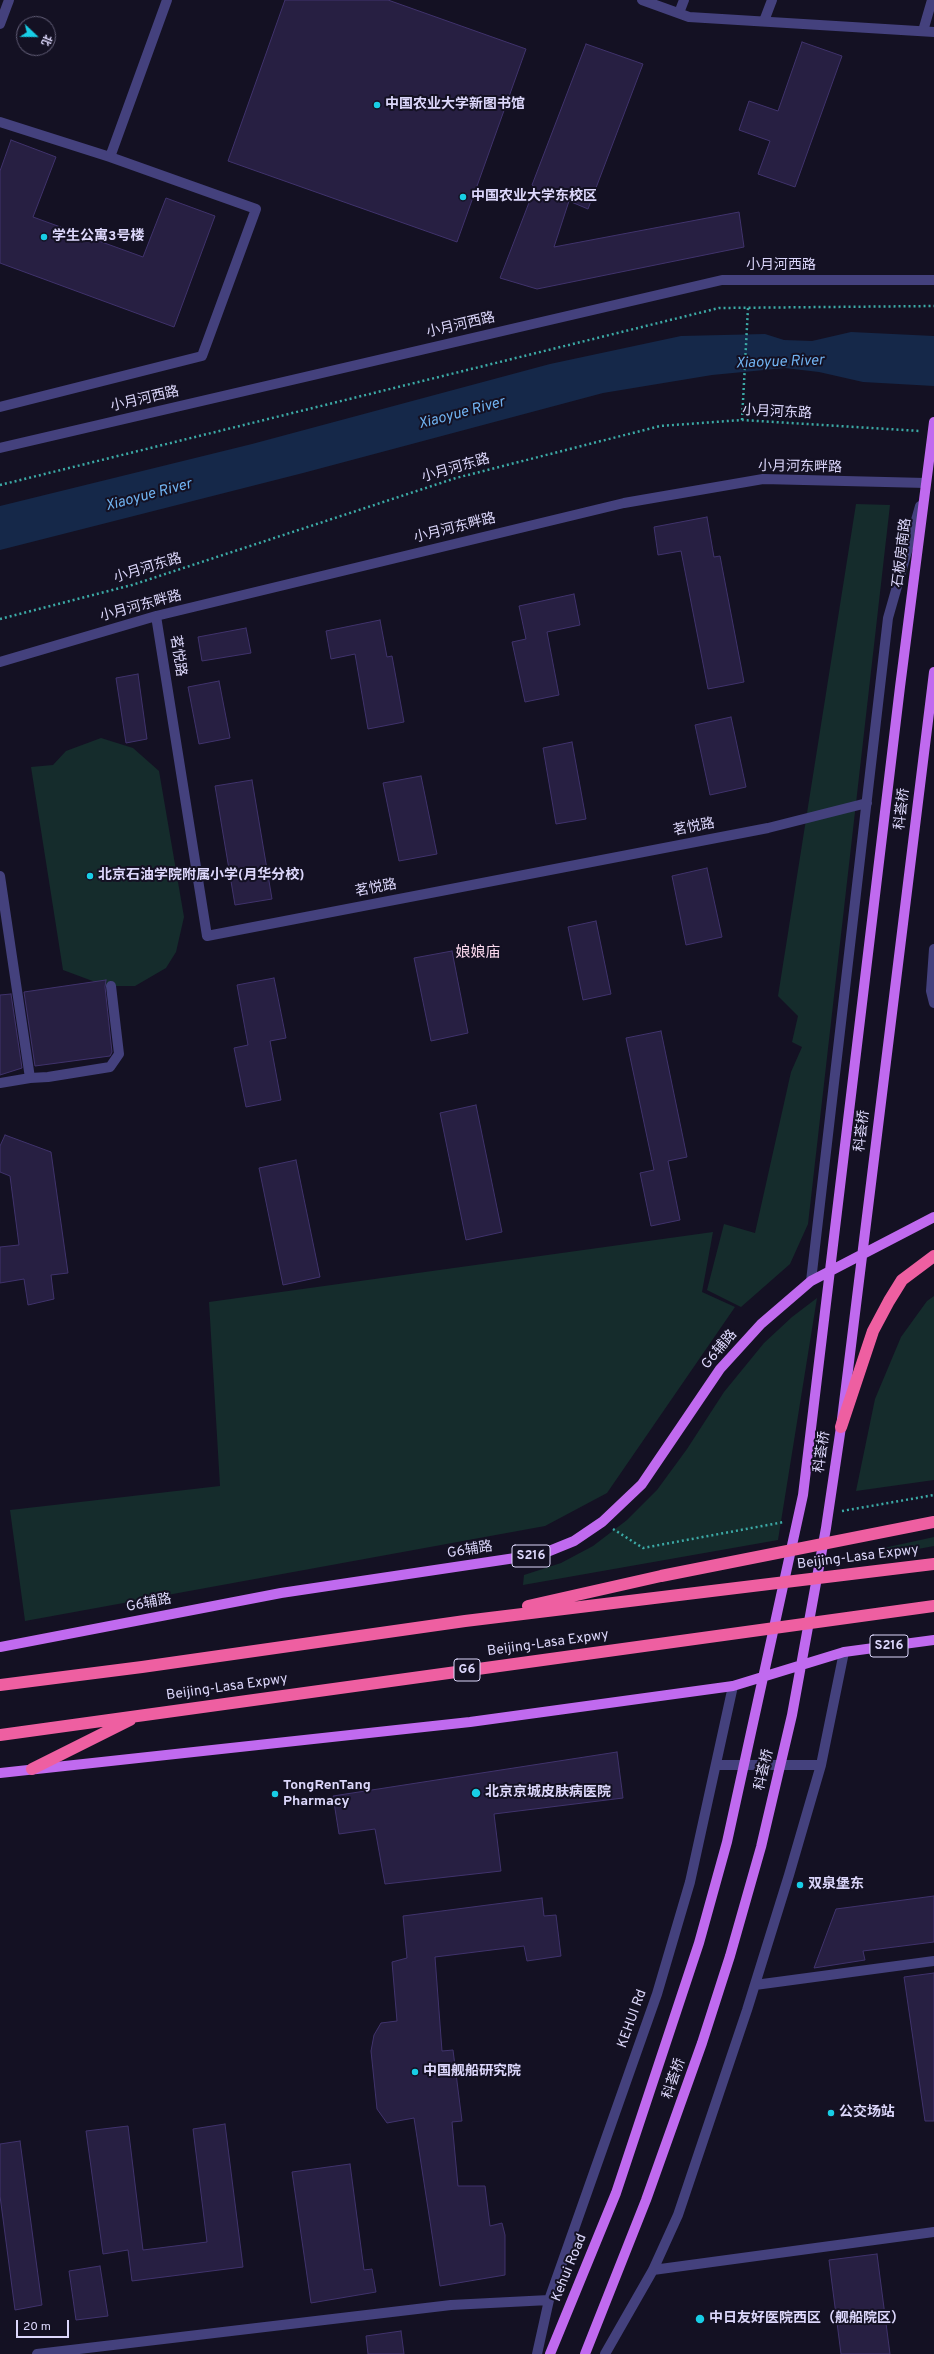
<!DOCTYPE html>
<html>
<head>
<meta charset="utf-8">
<style>
  body { margin:0 }
  #map { position:relative; width:934px; height:2354px; overflow:hidden; background:#141123; font-family:Overpass,"Noto Sans SC",sans-serif }
  canvas { display:block }
  .north { position:absolute; left:16px; top:16px; width:40px; height:40px; box-sizing:border-box; background:#141123; border:1px solid #646079; border-radius:50%; rotate:112deg; font-size:11px; font-weight:700; line-height:16px; text-align:center; color:#dcd7fb }
  .north::after { content:''; display:block; margin:auto; width:14px; height:18px; background:#18cee6; clip-path:polygon(50% 0,100% 100%,50% 72%,0 100%) }
  .scale { position:absolute; left:16px; top:2320px; width:53px; height:18px; box-sizing:border-box; border:2px solid #dcd7fb; border-top:0; padding-left:5px; font-size:12px; line-height:14px; white-space:nowrap; color:#dcd7fb; -webkit-text-stroke:3px #141123; paint-order:stroke }
</style>
</head>
<body>
<div id="map">
<canvas width="934" height="2354"></canvas>
<div class="north">北</div>
<div class="scale">20 m</div>
</div>
<script>
const ctx = document.querySelector('canvas').getContext('2d');
ctx.lineJoin = 'round';
function fill(path, color) { ctx.fillStyle = color; ctx.fill(path, 'evenodd'); }
const poly = rows => new Path2D(rows.map(r => 'M' + r).join(''));
function strokePath(path, color, width, dash) { ctx.strokeStyle = color; ctx.lineWidth = width; ctx.lineCap = dash ? 'butt' : 'round'; ctx.setLineDash(dash || []); ctx.stroke(path); }
function write(font, color, halo, rows, align = 'center') {
  ctx.font = font + ' Overpass,"Noto Sans SC",sans-serif'; ctx.lineWidth = 4; ctx.setLineDash([]); ctx.textBaseline = 'middle'; ctx.strokeStyle = halo; ctx.fillStyle = color; for (const [text, x, y, turn = 0] of rows) {
    ctx.save(); ctx.translate(x, y); ctx.rotate((+turn || 0) * Math.PI / 180); ctx.textAlign = isNaN(turn) ? turn : align; if (halo) ctx.strokeText(text, 0, 0); ctx.fillText(text, 0, 0); ctx.restore();
  }
}
fill(poly([
  [856,504,890,505,808,1224,790,1264,741,1307,707,1290,724,1224,755,1233,791,1072,802,1047,792,1042,798,1016,778,996],
  [101,738,133,748,159,771,184,917,176,952,166,968,135,986,106,986,63,970,31,767,53,765,66,751],
  [713,1232,702,1292,735,1307,607,1493,545,1526,25,1621,10,1510,220,1486,209,1302],
  [934,1296,934,1480,856,1491,875,1399,901,1337,927,1301],
  [817,1298,778,1540,523,1585,524,1575,561,1563,593,1546,627,1520,657,1490,687,1449,724,1392,764,1343,792,1317],
  [934,1537,934,1546,881,1556,879,1553,879,1549]
]), '#152c2c');
fill(poly([
  [851,332,934,336,934,386,863,382,819,372,785,368,712,375,603,393,303,473,0,550,0,506,252,444,550,364,681,336,765,334,784,340,812,341]
]), '#152849');
const building = poly([
  [285,0,388,0,526,49,457,242,228,161,285,0],
  [802,42,842,56,795,187,758,174,770,141,739,130,749,101,778,111,802,42],
  [586,44,643,64,588,209,569,201,554,247,739,212,744,247,537,289,500,278,535,187,532,185,586,44],
  [11,140,56,157,33,217,143,257,166,198,215,216,174,327,0,263,0,171,11,140],
  [707,517,714,557,720,556,744,682,708,689,681,551,658,555,654,527,707,517],
  [574,594,580,625,547,632,559,695,525,702,512,642,526,639,519,606,574,594],
  [380,620,387,657,392,656,404,722,368,729,355,654,331,659,326,631,380,620],
  [246,628,251,653,202,661,198,637,246,628],
  [138,674,147,739,126,743,116,678,138,674],
  [219,681,230,738,199,744,188,687,219,681],
  [731,717,746,787,710,795,695,725,731,717],
  [572,742,586,819,556,824,543,748,572,742],
  [421,776,437,854,399,861,383,783,421,776],
  [252,780,272,899,235,905,215,786,252,780],
  [707,868,722,937,686,945,672,876,707,868],
  [596,921,611,994,583,1000,568,927,596,921],
  [452,951,468,1033,431,1041,414,958,452,951],
  [274,978,286,1038,270,1041,281,1100,246,1107,234,1048,248,1045,237,985,274,978],
  [106,980,105,987,112,1052,110,1056,35,1066,24,992,106,980],
  [11,994,22,1068,0,1075,0,995,11,994],
  [661,1031,687,1157,668,1161,680,1220,651,1226,640,1173,654,1170,626,1038,661,1031],
  [476,1105,502,1232,466,1240,440,1113,476,1105],
  [5,1135,51,1152,68,1273,51,1275,54,1299,28,1305,24,1279,0,1283,0,1247,19,1245,10,1176,0,1172,0,1146,5,1135],
  [296,1160,320,1277,283,1285,259,1168,296,1160],
  [617,1752,623,1798,494,1814,501,1871,385,1884,375,1829,339,1834,333,1796,617,1752],
  [934,1896,934,1942,863,1951,865,1960,814,1968,836,1909,934,1896],
  [542,1898,544,1916,556,1915,561,1956,527,1961,524,1946,435,1957,442,2051,453,2050,462,2121,452,2122,458,2186,485,2186,490,2226,502,2223,505,2235,505,2275,440,2286,414,2118,387,2123,377,2109,371,2051,374,2035,381,2023,397,2021,392,1962,407,1958,403,1916,542,1898],
  [934,1973,934,2121,925,2121,904,1977,934,1973],
  [225,2124,243,2267,132,2281,128,2250,103,2254,86,2131,128,2126,143,2250,207,2242,193,2129,225,2124],
  [20,2141,42,2305,15,2310,0,2196,0,2144,20,2141],
  [350,2164,364,2270,372,2269,376,2292,311,2303,292,2172,350,2164],
  [877,2254,890,2354,841,2354,829,2260,877,2254],
  [100,2266,108,2316,76,2320,69,2271,100,2266],
  [401,2331,404,2354,368,2354,366,2336,401,2331]
]);
fill(building, '#271f42');
strokePath(building, '#40336c', 1);
strokePath(poly([
  [742,420,748,308],
  [0,485,719,308,934,306],
  [0,619,132,585,456,478,660,426,742,420,920,431],
  [842,1511,934,1495],
  [613,1529,643,1548,784,1522]
]), '#3caaa6', 2.5, [2, 3]);
strokePath(poly([
  [642,0,689,17,934,32],
  [679,13,684,0],
  [764,21,772,0],
  [0,24,9,0],
  [923,31,932,0],
  [0,122,110,157,256,209,202,356,0,407],
  [110,157,167,0],
  [0,448,722,280,934,280],
  [156,616,207,936,768,828,867,803],
  [0,662,156,616,624,503,763,479,926,483],
  [0,876,30,1078,0,1083],
  [934,949,931,991,934,1003],
  [30,1078,48,1077,110,1067,119,1054,111,986],
  [811,1281,888,618,920,506],
  [716,1765,821,1765],
  [755,1985,934,1961],
  [653,2270,934,2232],
  [37,2354,451,2305,549,2300],
  [537,2354,549,2300,657,1994,690,1882,733,1686],
  [605,2354,653,2270,678,2215,747,2010,789,1875,821,1765,844,1652]
]), '#44417d', 10);
strokePath(poly([
  [0,1647,281,1593,542,1554,574,1541,602,1522,642,1484,720,1369,761,1324,811,1281,934,1217],
  [0,1773,470,1722,733,1686,844,1652,934,1640],
  [550,2354,616,2193,699,1943,727,1842,803,1495,900,687,934,422],
  [585,2354,646,2200,702,2043,730,1956,761,1847,792,1715,826,1528,841,1427,934,672]
]), '#c06aef', 10);
strokePath(poly([
  [841,1427,873,1331,889,1301,902,1280,934,1256],
  [528,1606,661,1576,934,1522],
  [0,1685,142,1667,465,1621,934,1564],
  [0,1735,934,1606],
  [32,1769,130,1720]
]), '#ee5fa1', 12);
for (const [x, y, r, color] of [
  [377,105,4,"#18cee6"],
  [463,197,4,"#18cee6"],
  [44,237,4,"#18cee6"],
  [90,876,4,"#18cee6"],
  [476,1793,5,"#18cee6"],
  [275,1794,4,"#18cee6"],
  [800,1885,4,"#18cee6"],
  [415,2072,4,"#18cee6"],
  [831,2113,4,"#18cee6"],
  [700,2319,5,"#18cee6"]
]) { const dot = new Path2D(); dot.arc(x, y, r, 0, 2 * Math.PI); ctx.fillStyle = color; ctx.fill(dot); strokePath(dot, '#141123', 1.5); }
for (const [x, y, w] of [
  [531,1556,38],
  [889,1646,38],
  [467,1670,26]
]) { const box = new Path2D(); box.roundRect(x - w / 2, y - 11, w, 22, 3); ctx.fillStyle = '#141123'; ctx.fill(box); strokePath(box, '#dcd7fb', 1); }
write('bold 13px', '#dcd7fb', null, [
  ["S216",531,1556],
  ["S216",889,1646],
  ["G6",467,1670]
]);
write('bold 14px', '#dcd7fb', '#141123', [
  ["中国农业大学新图书馆",385,105],
  ["中国农业大学东校区",471,197],
  ["学生公寓3号楼",52,237],
  ["北京石油学院附属小学(月华分校)",98,876],
  ["TongRenTang",283,1786],
  ["Pharmacy",283,1802],
  ["北京京城皮肤病医院",485,1793],
  ["双泉堡东",808,1885],
  ["中国舰船研究院",423,2072],
  ["公交场站",839,2113],
  ["中日友好医院西区（舰船院区）",709,2319]
], 'left');
write('14px', '#dcd7fb', '#141123', [
  ["小月河西路",781,266],
  ["小月河西路",461,326,-13],
  ["小月河西路",145,400,-13],
  ["小月河东路",777,413,3],
  ["小月河东畔路",800,468,1],
  ["小月河东路",456,469,-16],
  ["小月河东畔路",455,529,-14],
  ["石板房南路",903,553,-83],
  ["小月河东路",148,569,-17],
  ["小月河东畔路",141,607,-15],
  ["茗悦路",177,656,81],
  ["科荟桥",903,809,-83],
  ["茗悦路",694,828,-11],
  ["茗悦路",376,889,-11],
  ["科荟桥",863,1131,-83],
  ["G6辅路",720,1350,-50],
  ["科荟桥",823,1452,-82],
  ["G6辅路",470,1551,-9],
  ["Beijing-Lasa Expwy",858,1558,-7],
  ["G6辅路",149,1604,-11],
  ["Beijing-Lasa Expwy",548,1644,-8],
  ["Beijing-Lasa Expwy",227,1688,-8],
  ["科荟桥",765,1770,-77],
  ["KEHUI Rd",633,2019,-70],
  ["科荟桥",675,2079,-71],
  ["Kehui Road",570,2268,-68]
]);
write('italic 15px', '#70b2f0', '#141123', [
  ["Xiaoyue River",780,363,-2],
  ["Xiaoyue River",462,414,-15],
  ["Xiaoyue River",149,496,-15]
]);
write('15px', '#fbd9ee', '#141123', [
  ["娘娘庙",478,954]
]);
</script>
</body>
</html>
